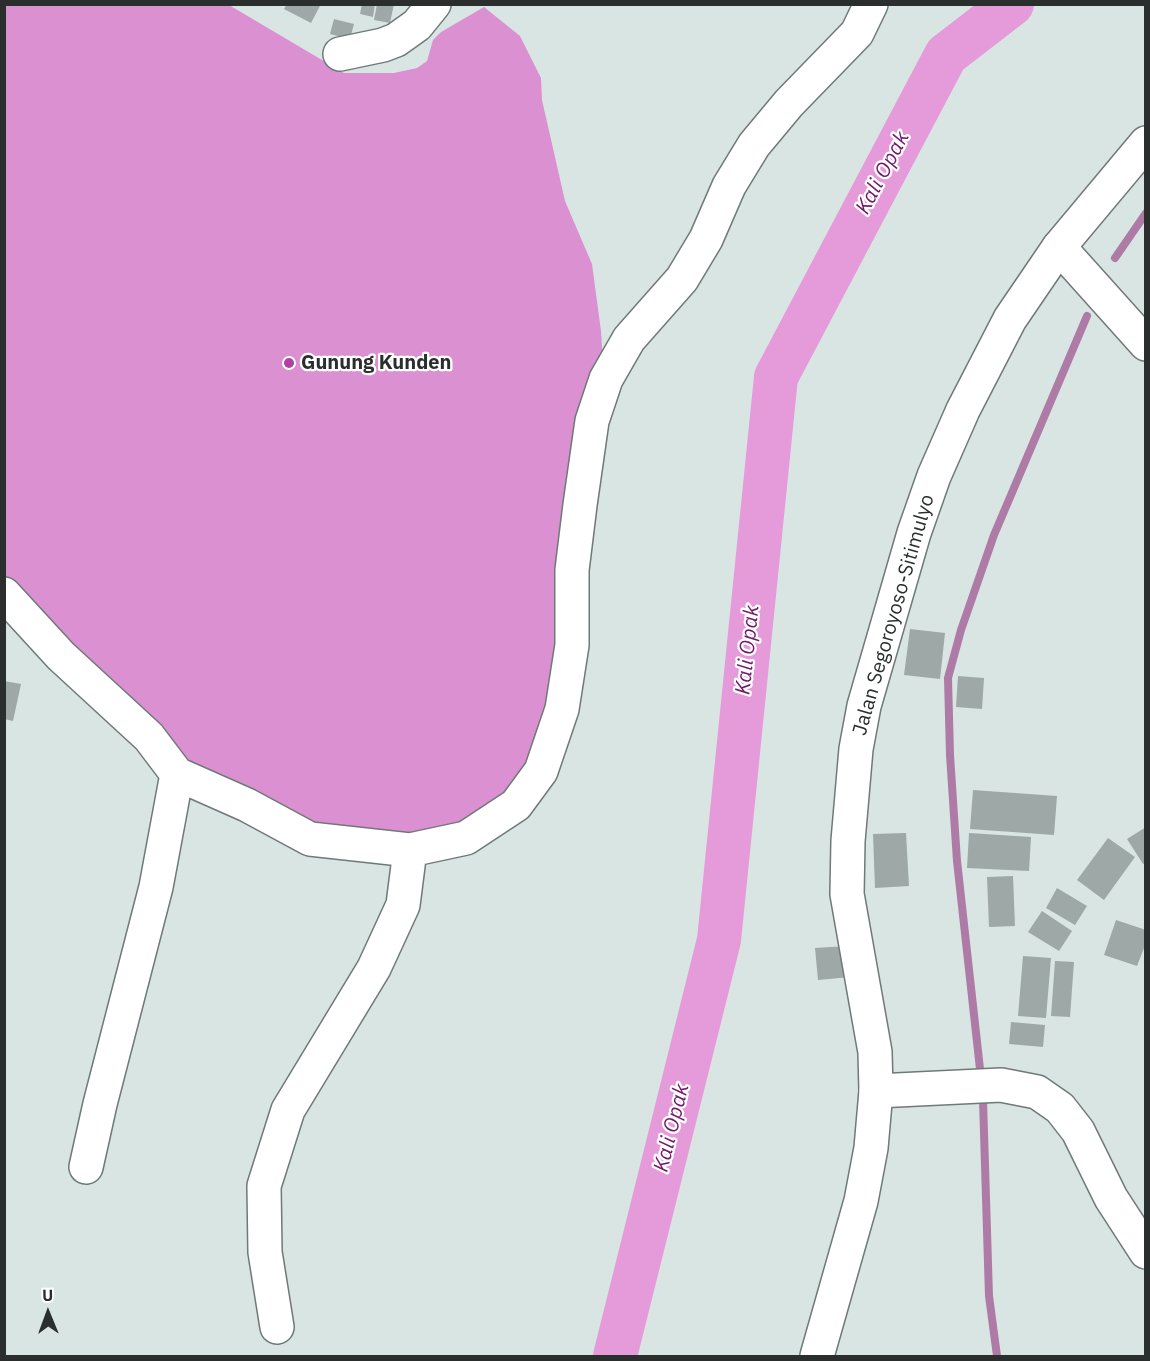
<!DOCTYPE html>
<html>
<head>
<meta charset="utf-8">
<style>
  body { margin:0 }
  #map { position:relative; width:1150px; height:1361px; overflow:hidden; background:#d9e5e3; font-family:"IBM Plex Sans",sans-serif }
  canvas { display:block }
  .frame { position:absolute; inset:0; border:6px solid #2a2f2e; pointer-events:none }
  .north { position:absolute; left:18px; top:1283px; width:60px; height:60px; -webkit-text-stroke:4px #fff; paint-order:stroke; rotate:359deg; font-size:16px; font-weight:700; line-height:24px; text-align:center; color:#2a2f2e }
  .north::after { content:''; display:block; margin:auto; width:21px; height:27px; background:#2a2f2e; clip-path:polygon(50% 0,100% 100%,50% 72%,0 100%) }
</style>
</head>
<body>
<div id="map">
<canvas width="1150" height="1361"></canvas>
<div class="frame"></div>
<div class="north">U</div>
</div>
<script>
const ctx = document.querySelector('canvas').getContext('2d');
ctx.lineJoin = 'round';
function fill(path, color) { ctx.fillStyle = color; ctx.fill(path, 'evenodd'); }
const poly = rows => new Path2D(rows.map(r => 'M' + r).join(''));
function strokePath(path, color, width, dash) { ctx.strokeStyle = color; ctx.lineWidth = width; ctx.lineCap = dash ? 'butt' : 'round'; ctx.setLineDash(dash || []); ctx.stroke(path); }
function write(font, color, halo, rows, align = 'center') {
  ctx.font = font + ' "IBM Plex Sans",sans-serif'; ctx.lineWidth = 4.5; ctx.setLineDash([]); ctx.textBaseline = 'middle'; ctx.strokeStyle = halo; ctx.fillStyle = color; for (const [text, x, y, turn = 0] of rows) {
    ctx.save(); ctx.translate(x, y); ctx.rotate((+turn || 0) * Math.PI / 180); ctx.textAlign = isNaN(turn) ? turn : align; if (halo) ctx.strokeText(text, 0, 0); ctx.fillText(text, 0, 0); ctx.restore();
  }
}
fill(poly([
  [4,5,229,5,344,73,394,73,417,68,427,61,433,40,441,32,484,7,520,36,541,78,542,100,565,201,592,264,601,331,604,378,539,770,466,837,311,837,178,772,7,592,4,575]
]), '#db91d1');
strokePath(poly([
  [1115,258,1146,213],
  [980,1069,957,861,950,755,948,678,961,630,994,535,1087,316],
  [983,1100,989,1296,997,1356]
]), '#ad7ba6', 8);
strokePath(poly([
  [615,1356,719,940,776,377,946,55,1012,4]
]), '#e59bda', 44);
fill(poly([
  [287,4,321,4,311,23,284,9],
  [362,4,375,4,373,17,360,14],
  [377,4,394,4,390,23,374,20],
  [334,19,354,24,350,39,330,34],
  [910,629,945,633,940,679,904,675],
  [958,676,984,678,982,709,956,707],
  [4,681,21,684,13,721,4,719],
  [973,790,1057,796,1054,835,970,829],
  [1146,827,1146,863,1143,864,1127,839],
  [906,833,909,886,875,888,873,834],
  [969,833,1031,837,1029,871,967,868],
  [1108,838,1135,857,1104,900,1077,880],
  [1013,876,1015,926,989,927,987,877],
  [1057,888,1087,906,1075,925,1046,908],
  [1042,911,1072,931,1059,951,1028,932],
  [1116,920,1146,930,1146,943,1137,966,1104,955],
  [847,946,850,977,818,980,815,948],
  [1023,956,1051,958,1046,1018,1018,1016],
  [1055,961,1074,962,1070,1017,1051,1016],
  [1011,1022,1045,1025,1043,1047,1009,1044]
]), '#9da8a7');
const minor = poly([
  [340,54,383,45,396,40,417,25,434,4],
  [1059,247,1146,344],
  [4,594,61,656,149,737,177,774,156,887,100,1104,86,1167],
  [177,774,247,805,310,839,410,850,466,838,516,805,541,771,562,709,572,645,572,570,580,505,592,421,606,379,629,339,682,279,706,239,729,186,754,145,789,103,857,33,871,4],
  [876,1091,1001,1085,1037,1092,1060,1108,1078,1131,1111,1198,1146,1252],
  [277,1327,265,1252,264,1186,288,1110,374,968,403,905,410,850]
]);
const major = poly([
  [817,1356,861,1201,871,1148,876,1091,875,1052,847,894,848,841,856,749,864,706,914,533,934,476,963,410,1010,319,1059,247,1146,143]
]);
strokePath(minor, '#6e7978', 36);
strokePath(major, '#6e7978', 36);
strokePath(minor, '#fff', 33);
strokePath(major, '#fff', 33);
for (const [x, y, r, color] of [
  [289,363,6,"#ad42a3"]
]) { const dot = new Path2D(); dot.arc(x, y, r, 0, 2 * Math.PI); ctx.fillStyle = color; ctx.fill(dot); strokePath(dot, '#fff', 2); }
write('bold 20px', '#2a2f2e', '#fff', [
  ["Gunung Kunden",301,363]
], 'left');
write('20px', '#2a2f2e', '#fff', [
  ["Jalan Segoroyoso-Sitimulyo",894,615,-74]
]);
write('italic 21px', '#711b6a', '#fff', [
  ["Kali Opak",883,173,-62],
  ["Kali Opak",748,650,-84],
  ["Kali Opak",672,1128,-76]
]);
</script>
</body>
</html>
